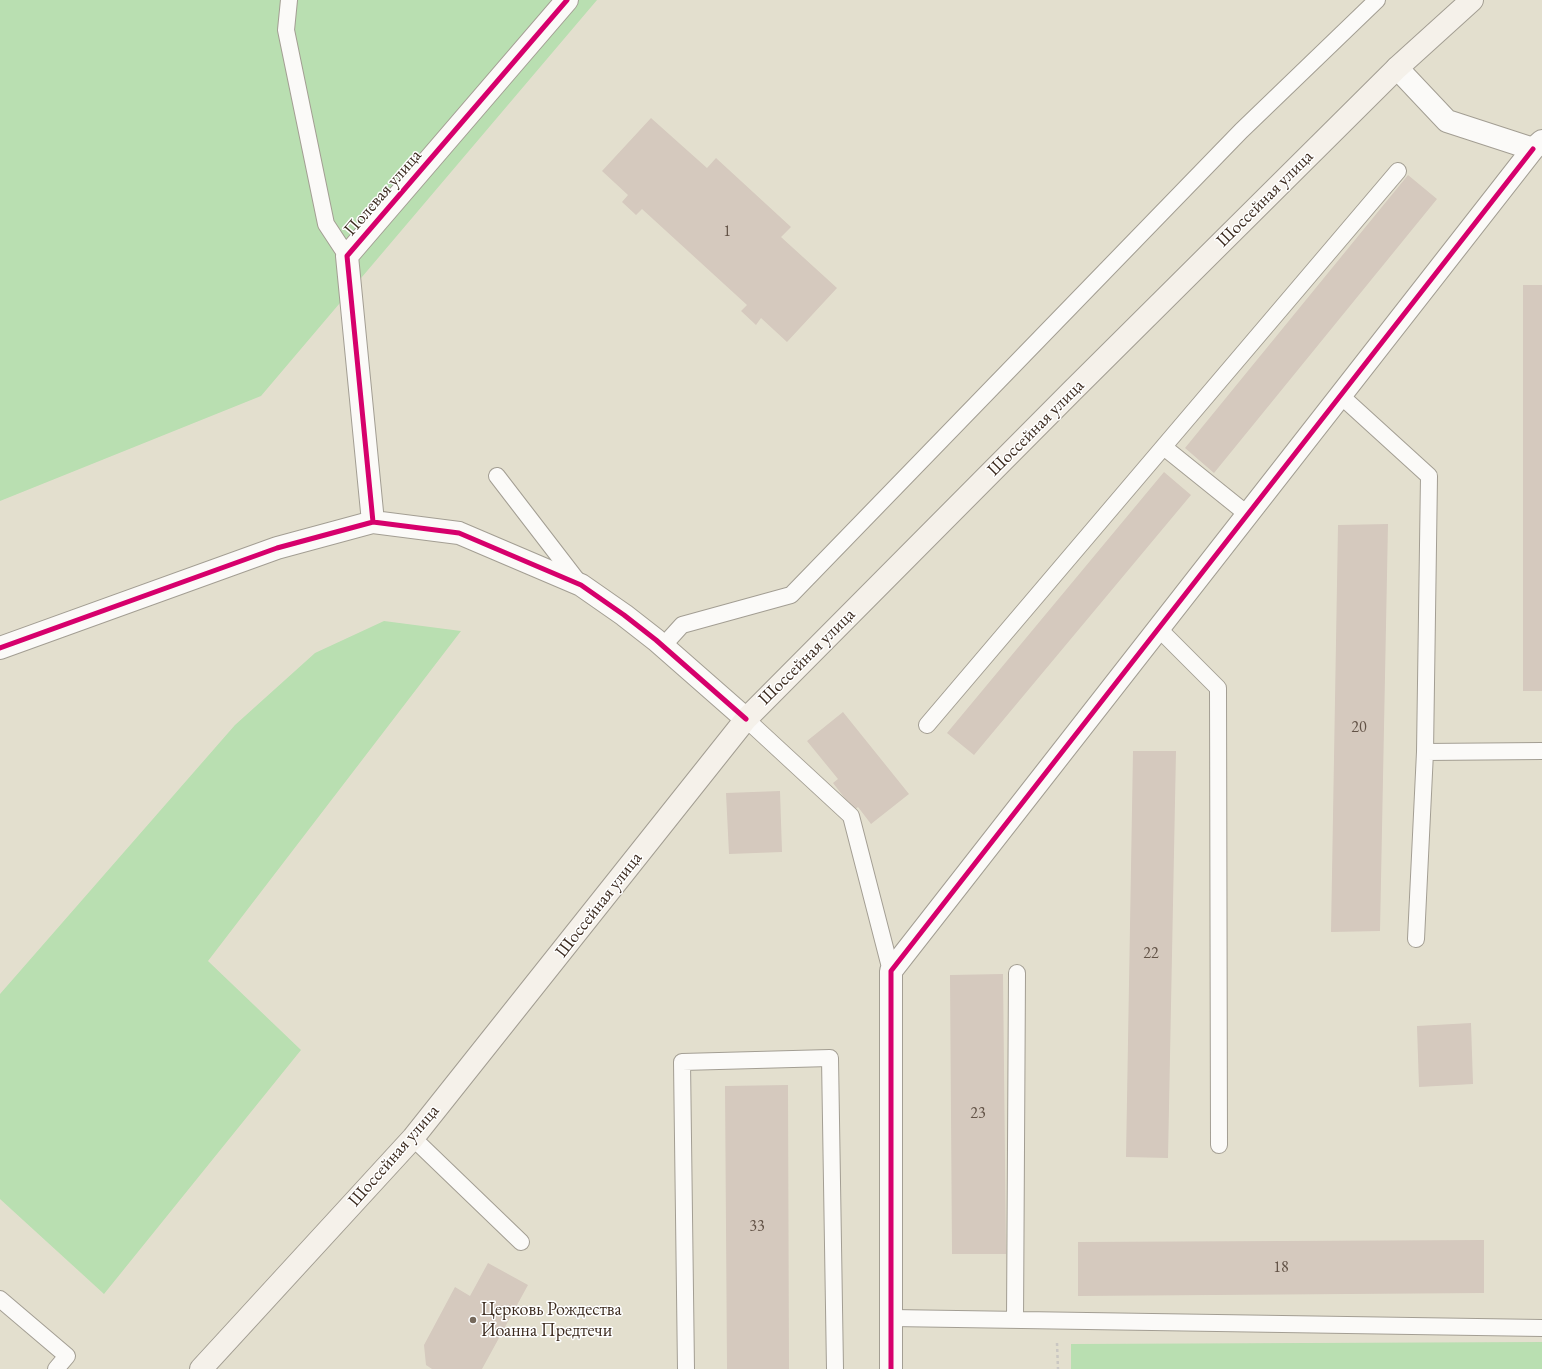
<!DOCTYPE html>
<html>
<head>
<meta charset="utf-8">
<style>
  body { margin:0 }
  canvas { display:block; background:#e3dfce }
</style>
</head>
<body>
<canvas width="1542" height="1369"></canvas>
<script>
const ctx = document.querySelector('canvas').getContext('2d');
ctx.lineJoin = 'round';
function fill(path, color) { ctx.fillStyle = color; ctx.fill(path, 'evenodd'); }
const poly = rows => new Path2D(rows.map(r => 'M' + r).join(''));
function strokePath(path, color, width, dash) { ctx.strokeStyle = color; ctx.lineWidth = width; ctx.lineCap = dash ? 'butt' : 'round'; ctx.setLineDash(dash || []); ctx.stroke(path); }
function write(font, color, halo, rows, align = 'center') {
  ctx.font = font + ' "EB Garamond",serif'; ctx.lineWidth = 3; ctx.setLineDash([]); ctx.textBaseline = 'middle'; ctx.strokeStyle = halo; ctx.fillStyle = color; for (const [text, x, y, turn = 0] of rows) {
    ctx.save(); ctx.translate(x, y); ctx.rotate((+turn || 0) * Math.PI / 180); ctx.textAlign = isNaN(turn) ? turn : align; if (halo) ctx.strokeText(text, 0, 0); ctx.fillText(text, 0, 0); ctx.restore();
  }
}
fill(poly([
  [0,0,597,0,261,396,0,501],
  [384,621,461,631,208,961,301,1050,104,1294,0,1199,0,994,235,725,315,653],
  [1542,1342,1542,1369,1071,1369,1071,1344]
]), '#b9dfb1');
fill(poly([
  [651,118,707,168,716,158,791,227,781,237,837,288,787,342,761,318,756,325,741,311,747,305,642,209,636,215,622,202,628,195,602,171],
  [1408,175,1437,199,1214,473,1185,448],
  [1523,285,1542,285,1542,691,1523,691],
  [1164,472,1191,495,974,755,947,733],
  [1388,524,1380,931,1331,932,1338,525],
  [843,712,909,794,871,824,858,807,854,810,833,783,838,779,807,741],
  [1133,751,1176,751,1168,1158,1126,1157],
  [780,791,782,852,729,854,726,793],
  [1003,974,1006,1254,952,1254,950,975],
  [1471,1023,1473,1084,1419,1087,1417,1026],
  [788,1085,789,1369,727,1369,725,1086],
  [1484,1240,1484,1293,1078,1296,1078,1242],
  [488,1263,528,1285,482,1369,432,1369,426,1365,424,1345,455,1287,470,1296]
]), '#d5c9be');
const service = poly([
  [289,0,286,30,326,224,347,256],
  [1340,395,1429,476,1425,752,1416,939],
  [1165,448,1247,514],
  [497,476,580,584],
  [1158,628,1218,688,1219,1145],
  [663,646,682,625,791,595,1241,131,1377,0],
  [746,719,851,816,891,971],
  [927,725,1398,171],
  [1425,752,1542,751],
  [413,1138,521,1242],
  [0,1299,67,1356,56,1369],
  [892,1318,1542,1328],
  [1015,1320,1017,973],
  [686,1369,682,1062,830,1058,835,1369]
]);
const minor = poly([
  [1397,68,1447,121,1533,149,1542,141],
  [373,522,347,256,567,0],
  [0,648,277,548,373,522,459,533,581,585,624,615,656,640,746,719],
  [891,1369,891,971,1533,149]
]);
const secondary = poly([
  [201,1369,413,1138,746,719,1072,391,1397,68,1472,0]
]);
strokePath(service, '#a39e93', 18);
strokePath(minor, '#a39e93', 24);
strokePath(secondary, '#a39e93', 24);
strokePath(poly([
  [1057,1343,1058,1369]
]), '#cac7c2', 2.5, [3, 3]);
strokePath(service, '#fbfaf8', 16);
strokePath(minor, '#fbfaf8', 22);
strokePath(secondary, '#f5f1ea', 22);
strokePath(poly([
  [373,522,347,256,567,0],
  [0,648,277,548,373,522,459,533,581,585,624,615,656,640,746,719],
  [891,1369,891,971,1533,149]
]), '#d6006c', 5);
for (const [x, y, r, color] of [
  [473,1320,4,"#76695c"]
]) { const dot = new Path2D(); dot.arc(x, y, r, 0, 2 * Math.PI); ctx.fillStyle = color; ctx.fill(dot); strokePath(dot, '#fff', 1.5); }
write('16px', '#625246', null, [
  ["1",727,232],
  ["20",1359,728],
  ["22",1151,954],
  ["23",978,1114],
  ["33",757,1227],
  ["18",1281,1268]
]);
write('18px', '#3b2a1e', '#fff', [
  ["Полевая улица",383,193,-49],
  ["Шоссейная улица",1265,199,-45],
  ["Шоссейная улица",1036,428,-45],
  ["Шоссейная улица",807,657,-45],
  ["Шоссейная улица",599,905,-52],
  ["Шоссейная улица",394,1156,-49]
]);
write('18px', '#3b2a1e', '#fff', [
  ["Церковь Рождества",481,1310],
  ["Иоанна Предтечи",481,1331]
], 'left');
</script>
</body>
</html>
